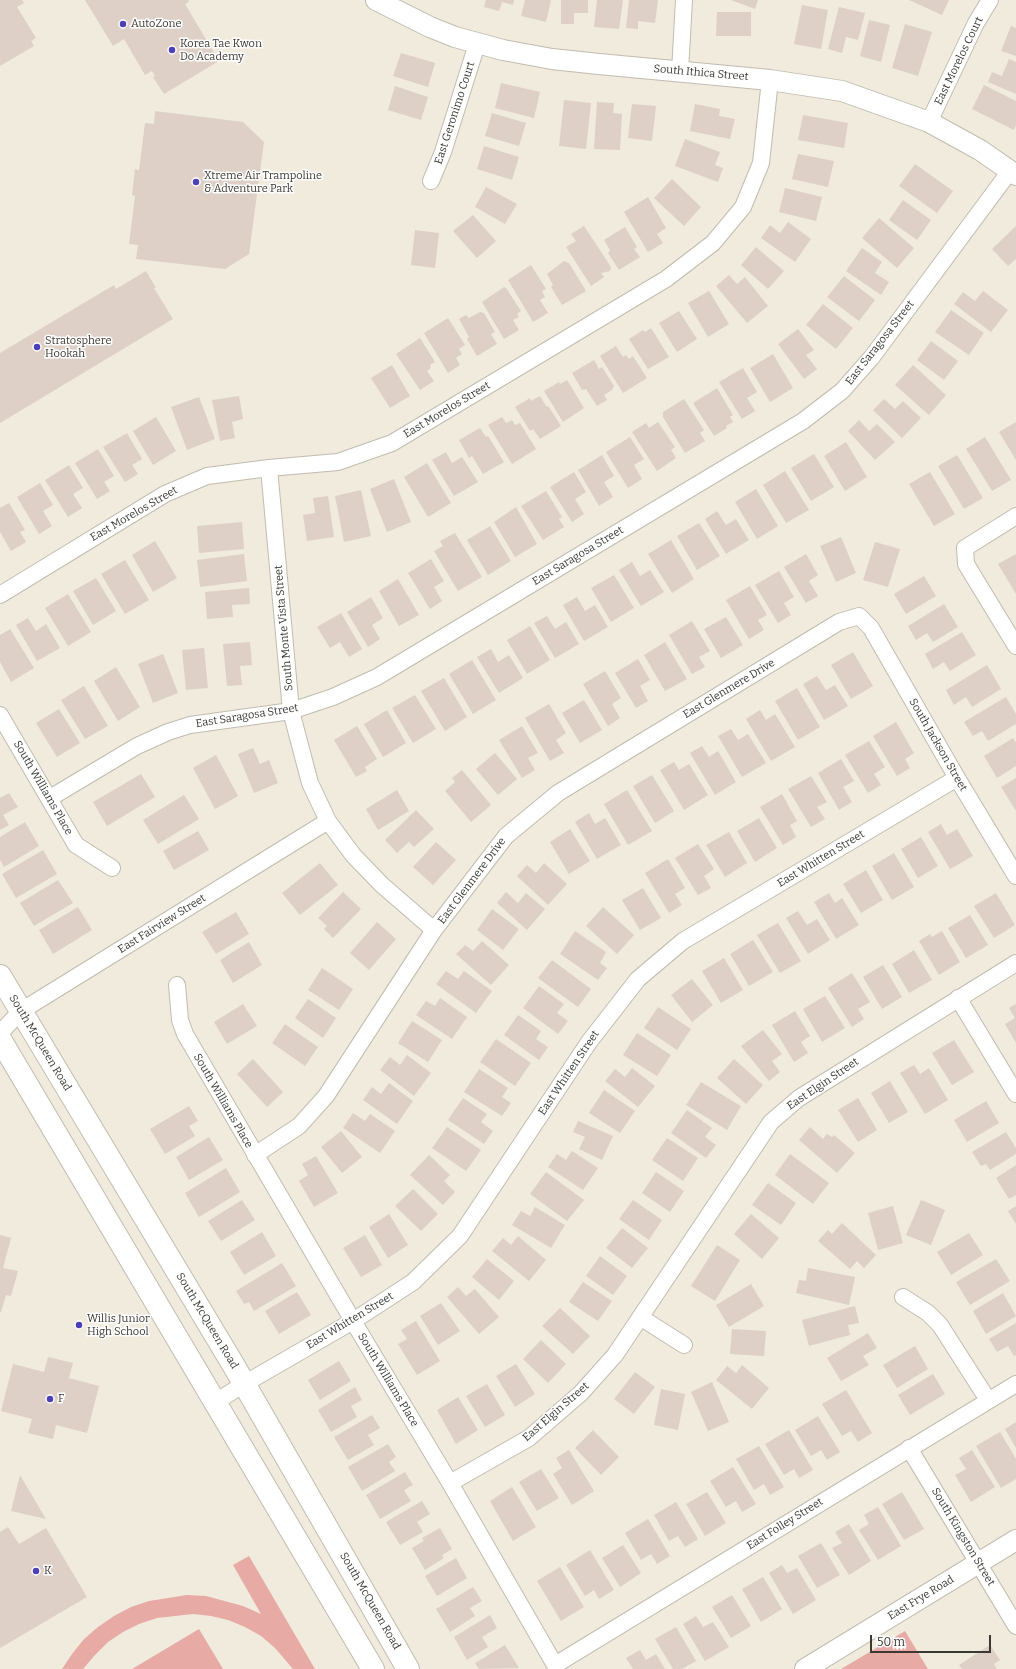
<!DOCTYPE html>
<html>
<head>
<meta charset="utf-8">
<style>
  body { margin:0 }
  #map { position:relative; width:1016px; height:1669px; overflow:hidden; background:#f0ebdd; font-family:Bitter,serif }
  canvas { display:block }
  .scale { position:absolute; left:870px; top:1635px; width:121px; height:18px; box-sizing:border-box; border:2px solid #3b3933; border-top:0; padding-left:5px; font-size:12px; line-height:14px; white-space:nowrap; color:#3b3933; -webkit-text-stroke:3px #fff; paint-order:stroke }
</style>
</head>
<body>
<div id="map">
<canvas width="1016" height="1669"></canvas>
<div class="scale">50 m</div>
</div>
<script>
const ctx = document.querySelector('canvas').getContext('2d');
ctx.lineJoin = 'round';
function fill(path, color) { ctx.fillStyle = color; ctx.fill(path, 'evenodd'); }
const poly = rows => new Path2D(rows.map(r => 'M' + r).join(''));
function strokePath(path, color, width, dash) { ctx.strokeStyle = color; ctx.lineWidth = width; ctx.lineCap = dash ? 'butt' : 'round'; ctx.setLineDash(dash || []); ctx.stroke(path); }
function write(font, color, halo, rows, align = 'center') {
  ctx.font = font + ' Bitter,serif'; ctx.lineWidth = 3; ctx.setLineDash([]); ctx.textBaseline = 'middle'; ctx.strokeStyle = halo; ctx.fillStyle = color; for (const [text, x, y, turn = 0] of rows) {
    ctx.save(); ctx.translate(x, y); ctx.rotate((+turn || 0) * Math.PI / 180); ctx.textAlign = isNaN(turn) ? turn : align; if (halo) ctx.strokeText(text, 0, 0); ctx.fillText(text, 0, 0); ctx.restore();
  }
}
fill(poly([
  [249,1556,315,1669,293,1669,275,1648,261,1636,245,1627,228,1620,211,1616,193,1614,157,1618,139,1624,123,1632,108,1642,95,1655,83,1669,62,1669,72,1654,84,1639,98,1627,114,1616,131,1607,149,1601,187,1595,206,1596,243,1606,261,1614,233,1565],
  [199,1629,223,1669,132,1669],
  [905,1631,928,1669,841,1669]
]), '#e7aaa5');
fill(poly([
  [0,0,22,0,24,3,17,7,36,38,31,41,34,46,0,66],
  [85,0,188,0,189,2,185,4,219,61,164,94,153,77,155,76,152,71,145,75,124,39,113,46],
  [486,0,514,0,513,5,502,2,499,11,484,7],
  [525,0,551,0,546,22,521,16],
  [561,0,588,0,588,13,574,13,574,24,561,24],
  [597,0,623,0,619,29,594,27],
  [629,0,658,0,655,23,638,21,638,29,626,28],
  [731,0,758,0,755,9],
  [909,0,949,0,942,15],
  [802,5,828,10,821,49,794,44],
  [839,7,865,13,858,40,846,37,842,53,828,49],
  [717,12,751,12,751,36,716,36],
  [869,20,890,25,881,62,860,56],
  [905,24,932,32,918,76,892,68],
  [1011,26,1016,28,1016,56,1001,51],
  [401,53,435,63,428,87,393,76],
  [1009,59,1016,62,1016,94,988,82,992,72,1002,76],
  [501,83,540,92,534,118,495,108],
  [984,85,1016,101,1016,125,1014,130,972,109],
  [395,86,428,97,421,120,388,110],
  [564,100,591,103,586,149,559,146],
  [597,102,614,103,613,113,622,114,620,150,594,149],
  [632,104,656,106,652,141,628,138],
  [695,104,720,109,719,116,735,119,730,139,690,131],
  [155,111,243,122,264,142,249,254,225,269,136,259,138,245,129,244,135,196,132,195,135,169,139,170,145,123,154,124],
  [492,113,526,123,519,146,485,136],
  [803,115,848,123,844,148,798,140],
  [685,139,720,152,715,165,723,168,718,182,675,166],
  [484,146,519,157,512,180,477,169],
  [798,154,834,161,828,187,792,179],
  [915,164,953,191,937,213,899,186],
  [672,179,701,207,684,226,654,198],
  [486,187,517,204,505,224,475,207],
  [785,188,822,197,816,221,779,212],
  [648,197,666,228,657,234,663,243,648,252,624,212],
  [903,200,931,220,917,240,889,220],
  [473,215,496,241,477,258,453,231],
  [879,218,914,248,897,268,862,238],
  [788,222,811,239,795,262,761,238,770,225,780,233],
  [584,226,611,267,610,271,601,273,604,277,591,286,566,247,576,241,571,234],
  [1016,226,1016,259,1008,266,992,249],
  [625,227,637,247,634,249,640,257,619,270,608,253,610,250,604,240],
  [415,230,439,233,435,268,411,265],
  [756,247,784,271,768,289,741,265],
  [862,248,882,262,875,273,889,282,881,295,846,271],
  [564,261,569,263,586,291,562,305,551,287,553,285,547,274],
  [531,265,546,289,542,291,545,297,540,300,548,313,533,322,508,280],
  [146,271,156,288,154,288,173,319,0,423,0,353,114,285,116,289],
  [729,275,737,284,745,277,768,306,747,323,716,286],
  [844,276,875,300,859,321,827,297],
  [504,287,506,288,521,311,517,314,519,317,513,320,519,330,504,339,482,302],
  [709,291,729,324,708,337,688,303],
  [983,291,1008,310,991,332,954,304,963,292,975,301],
  [823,304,853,328,836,349,806,325],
  [951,310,984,333,969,355,935,332],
  [679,311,697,339,677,352,659,323],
  [480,312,484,313,495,332,491,334,497,344,477,356,467,339,469,337,459,319,466,315,469,318],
  [448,318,465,345,459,349,462,354,456,358,460,365,448,373,424,333],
  [651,328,669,357,648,369,629,339,643,330,645,332],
  [798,329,814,350,806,355,817,369,804,379,778,344],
  [420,338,435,362,430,365,431,368,427,371,434,381,420,390,396,354],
  [931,341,958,361,944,380,917,360],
  [616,346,623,357,626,355,629,359,633,356,647,378,623,393,600,356],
  [773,354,793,388,770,402,750,368],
  [594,360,599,369,602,367,614,386,612,390,604,395,607,400,597,406,586,389,582,390,572,373],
  [392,365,410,396,390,408,371,378],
  [913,365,946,395,929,415,895,385],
  [743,368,757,392,747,398,755,411,742,419,719,382],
  [567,380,584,408,563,422,544,391,559,382,560,384],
  [717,388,733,415,730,417,733,422,726,426,727,428,714,436,693,403],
  [239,396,243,419,232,422,235,438,220,441,212,400],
  [540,396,546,406,549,407,561,426,540,439,533,429,530,431,515,407,530,398,531,401],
  [199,397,215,439,187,450,171,407],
  [684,399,704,430,700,433,705,441,685,453,663,417,663,412],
  [884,399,895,409,903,401,921,418,902,438,873,410],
  [156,417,176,451,153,465,133,431],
  [502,417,506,423,512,420,515,425,520,423,536,449,512,464,488,425],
  [859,420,869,431,877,424,895,442,875,460,848,431],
  [658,422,675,447,671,450,676,458,657,471,632,432,646,423,649,428],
  [1016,422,1016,460,999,432],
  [480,428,486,437,488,436,504,462,483,474,472,456,469,458,459,440],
  [127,433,142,459,132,465,138,474,125,482,103,447],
  [630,437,644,459,634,465,642,479,628,488,606,452],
  [985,437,1011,480,992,491,966,449],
  [846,442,867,477,845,491,824,456],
  [98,449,114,476,104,482,110,491,97,499,75,463],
  [446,452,452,463,462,457,478,482,454,496,432,460],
  [814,454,834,487,811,501,791,468],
  [602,455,614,476,604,482,613,497,599,506,578,470],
  [957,455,983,498,964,509,938,466],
  [427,463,451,503,428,517,404,477],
  [69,465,83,488,73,494,82,508,68,517,45,480],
  [785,471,809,510,786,523,763,485],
  [574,472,586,492,575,499,584,514,572,522,550,487],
  [930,472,955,514,934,526,909,484],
  [394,479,411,522,387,532,370,489],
  [40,483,53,505,43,511,52,526,39,534,17,497],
  [756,489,778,526,757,539,735,502],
  [361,490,371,536,344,542,335,496],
  [546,491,562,517,559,519,564,527,543,540,521,506],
  [328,496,334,537,307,541,303,515,315,513,313,498],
  [9,503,25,530,20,532,26,542,11,551,0,532,0,508],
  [516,507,537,544,515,557,494,522],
  [717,511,726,525,736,519,749,540,726,554,705,519],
  [242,522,244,549,199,553,197,526],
  [699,523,720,556,697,570,677,536],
  [490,526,511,561,488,575,467,540],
  [455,533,482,577,458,591,434,551,443,546,440,541],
  [841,537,856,573,836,582,820,546],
  [671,540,694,579,672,593,648,554],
  [155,541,177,578,153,592,132,555],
  [875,542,900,549,888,587,863,580],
  [244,554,247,581,200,587,197,560],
  [806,554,818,575,809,581,818,596,806,603,784,567],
  [1016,554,1016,594,998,564],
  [431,559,444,581,434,587,442,601,430,609,408,573],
  [125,560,149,600,125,614,101,574],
  [632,562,640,576,650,570,664,592,641,606,619,570],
  [779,571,794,597,784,603,791,615,778,623,755,585],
  [614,575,634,608,611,622,591,588],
  [924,576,936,596,906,614,894,594],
  [96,578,116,611,93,625,73,591],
  [398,579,419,615,399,626,379,591],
  [750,586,767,615,758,620,764,630,749,639,726,600],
  [249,588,250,604,232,605,233,617,207,619,205,592],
  [68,594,91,632,68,646,45,608],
  [371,597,383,618,372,625,380,639,368,647,347,612],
  [577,597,585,611,595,605,608,627,584,641,563,605],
  [944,604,958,627,933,642,927,633,916,640,908,626],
  [341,613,362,649,349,657,340,642,330,648,317,627],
  [547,616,555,629,566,622,579,644,555,658,534,623],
  [726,617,743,645,721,658,704,629],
  [28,618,36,631,46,624,60,648,37,661,16,625],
  [692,621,710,651,699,657,705,667,692,674,669,635],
  [530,626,550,660,527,674,507,640],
  [10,629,34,668,11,682,0,662,0,635],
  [962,632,976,655,950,671,944,662,933,669,925,654],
  [250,642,252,665,240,666,242,685,227,686,223,644],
  [665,642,687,679,665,691,644,655],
  [204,648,208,688,186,690,182,650],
  [491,649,498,662,509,655,523,678,499,693,477,657],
  [853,652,873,686,851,699,831,665],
  [163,654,178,693,153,703,138,664],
  [638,659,650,680,640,686,648,701,636,708,615,673],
  [472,660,496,700,473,714,449,674],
  [987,665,1001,689,972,707,966,697,954,705,946,690],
  [116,667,140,707,118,721,94,681],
  [605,671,621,698,612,704,620,718,608,726,583,684],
  [817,676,826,690,835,685,848,706,824,720,803,684],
  [444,678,467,717,445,731,421,691],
  [84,686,108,726,85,739,61,700],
  [797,688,820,727,798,740,775,701],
  [415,695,436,729,413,743,392,708],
  [1006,697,1016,714,1016,724,988,741,982,731,973,736,964,722],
  [584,700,602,730,580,743,562,713],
  [549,704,566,733,556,740,564,753,550,761,525,718],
  [59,709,80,743,57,757,36,723],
  [387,710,406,743,383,757,364,724],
  [760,710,766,720,775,714,795,747,771,761,746,719],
  [896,722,914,753,905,759,910,768,897,776,873,736],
  [357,726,377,759,365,767,367,771,356,777,334,740],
  [522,726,538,753,528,758,535,770,522,778,499,740],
  [731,729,738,740,748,734,766,763,742,777,718,736],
  [1013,738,1016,743,1016,766,997,778,984,756],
  [869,741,885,767,874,774,881,785,868,793,845,755],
  [702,746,709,757,718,751,736,782,715,795,690,753],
  [253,748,260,764,269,760,278,783,254,793,238,754],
  [495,753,517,779,498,795,476,769],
  [216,755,238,796,215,809,193,768],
  [841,759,854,781,843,787,852,802,839,810,818,773],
  [674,762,679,770,689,764,708,795,684,810,660,770],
  [462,770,491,805,471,822,445,791,455,782,452,778],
  [141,774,155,797,107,826,93,802],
  [652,775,674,811,655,823,633,786],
  [811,776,827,802,817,807,825,819,811,827,788,789],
  [1016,778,1016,811,1001,787],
  [397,790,409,811,378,830,366,809],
  [627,790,652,831,628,845,604,804],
  [9,793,18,807,3,815,9,825,0,830,0,798],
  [782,794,797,821,790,825,796,837,783,845,760,807],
  [184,795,199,819,158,844,143,820],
  [416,810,434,829,414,847,409,842,397,853,385,840],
  [589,813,595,824,605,818,621,845,597,859,575,822],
  [759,818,777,848,755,862,737,831],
  [25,822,39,846,4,867,0,860,0,837],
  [941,824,947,835,957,829,973,856,950,869,928,832],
  [570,829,590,861,569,874,550,842],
  [198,831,209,850,174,870,163,851],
  [729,832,747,863,725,877,706,845],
  [921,837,938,866,918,878,901,849],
  [436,842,456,860,433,885,413,867],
  [698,844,714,869,704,876,711,888,698,895,675,858],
  [43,850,57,874,16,898,2,874],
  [894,853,914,887,892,900,872,866],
  [668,859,685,888,675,894,682,905,669,913,645,873],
  [320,863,338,885,300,915,282,893],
  [544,863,567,884,548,905,517,876,527,865,536,873],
  [866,870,883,900,861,913,843,884],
  [58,880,73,903,34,926,20,903],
  [643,888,661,918,640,930,622,900],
  [343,892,361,909,333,938,324,929,327,926,318,918],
  [506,892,518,903,526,893,545,909,527,930,497,903],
  [829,893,835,903,842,898,859,925,836,939,814,902],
  [996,893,1015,925,994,938,974,906],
  [78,907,92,930,53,954,39,930],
  [603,907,634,935,617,954,586,926],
  [492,909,519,929,503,950,477,930],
  [798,911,807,925,817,919,830,940,808,954,786,918],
  [236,912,249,934,216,954,202,932],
  [970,915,988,945,966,958,948,928],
  [377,922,396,939,369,970,350,953],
  [778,923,801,961,780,973,757,935],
  [575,931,606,952,600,963,607,968,598,980,560,954],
  [942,931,960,962,939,975,919,941,930,934,932,937],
  [753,940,773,972,749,986,730,954],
  [482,941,509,965,491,985,456,954,465,945,473,951],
  [249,942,262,965,233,983,220,960],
  [914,950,932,980,909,993,892,964],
  [724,958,743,990,721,1003,702,971],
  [552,960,591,989,578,1007,538,978],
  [883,965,902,997,882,1009,863,977],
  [322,968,353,989,339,1010,308,990],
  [446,971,458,979,464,971,492,991,476,1013,436,984],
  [852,973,870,1002,858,1009,864,1019,852,1027,828,988],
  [692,979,713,1005,692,1022,671,995],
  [539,986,564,1004,557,1013,568,1021,558,1034,523,1008],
  [825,996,845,1028,822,1042,803,1009],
  [440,998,467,1017,452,1039,416,1015,426,1001,435,1006],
  [308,999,336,1018,323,1038,295,1018],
  [243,1004,257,1026,227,1044,214,1022],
  [1016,1004,1016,1043,1005,1024,1015,1018,1009,1008],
  [658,1007,691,1029,677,1050,644,1028],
  [795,1011,810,1036,801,1042,808,1053,794,1062,772,1025],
  [518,1015,541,1031,536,1039,548,1047,539,1060,504,1035],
  [412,1021,442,1040,428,1062,398,1043],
  [285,1024,318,1047,305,1066,272,1043],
  [763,1030,782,1054,772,1061,780,1072,769,1081,741,1046],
  [637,1033,671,1055,657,1076,623,1055],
  [496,1039,531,1063,515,1086,480,1062],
  [954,1040,974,1072,952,1085,932,1053],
  [407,1055,431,1073,414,1096,380,1070,390,1057,400,1065],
  [253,1059,283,1092,267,1107,237,1074],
  [734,1059,763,1085,746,1104,717,1078],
  [914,1065,920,1074,929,1068,948,1100,925,1114,900,1073],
  [632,1068,655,1086,638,1107,605,1081,615,1069,625,1077],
  [479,1069,508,1088,502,1097,511,1103,502,1116,464,1092],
  [890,1081,908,1112,889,1123,871,1093],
  [701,1082,741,1106,727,1130,686,1105],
  [389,1083,413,1101,397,1124,363,1100,372,1087,381,1094],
  [604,1090,635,1111,620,1133,589,1113],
  [463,1098,487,1114,481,1122,493,1131,484,1144,448,1120],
  [858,1098,877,1130,858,1142,838,1110],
  [986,1101,999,1123,967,1142,954,1120],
  [189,1106,198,1121,189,1126,195,1136,165,1154,150,1129],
  [687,1110,712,1128,705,1137,716,1145,706,1158,671,1133],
  [353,1113,365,1121,370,1114,395,1131,380,1153,343,1128],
  [578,1121,613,1136,602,1160,579,1149,585,1137,573,1132],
  [447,1127,481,1150,466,1171,432,1148],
  [810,1127,823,1139,827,1134,832,1137,834,1135,855,1153,837,1173,799,1140],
  [341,1131,362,1157,342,1173,321,1147],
  [1006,1132,1016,1148,1016,1154,990,1170,986,1164,981,1166,972,1152],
  [209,1137,223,1160,189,1180,176,1157],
  [667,1138,698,1158,683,1181,652,1160],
  [572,1151,598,1168,583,1190,548,1167,557,1154,566,1160],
  [790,1154,829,1183,813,1204,775,1175],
  [429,1155,450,1175,444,1181,455,1192,443,1205,410,1175],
  [316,1156,338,1193,314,1207,299,1181,308,1175,302,1164],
  [1016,1165,1016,1195,1009,1199,996,1178],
  [226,1168,240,1192,199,1217,185,1193],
  [546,1172,584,1200,567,1221,530,1194],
  [656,1172,684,1191,670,1212,642,1193],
  [768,1183,796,1203,781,1225,752,1205],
  [413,1189,438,1214,421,1231,395,1206],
  [242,1200,255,1220,221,1241,208,1221],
  [633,1200,662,1220,649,1240,619,1219],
  [921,1200,945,1210,931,1245,906,1235],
  [893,1206,903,1243,878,1250,868,1213],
  [1016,1206,1016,1224,1008,1211],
  [535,1207,565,1225,551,1248,512,1225,521,1211,530,1216],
  [389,1214,408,1245,388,1258,369,1227],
  [751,1214,779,1238,762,1259,734,1234],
  [842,1223,876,1255,864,1268,857,1261,850,1269,818,1241,828,1230,832,1234],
  [622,1228,648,1248,632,1268,606,1248],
  [262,1232,276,1256,244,1275,230,1252],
  [969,1233,983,1255,951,1275,937,1252],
  [0,1235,11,1238,3,1268,18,1271,11,1296,6,1295,1,1312,0,1312],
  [365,1235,382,1265,361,1277,343,1248],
  [518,1236,546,1260,529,1281,492,1251,503,1238,511,1245],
  [717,1245,740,1260,715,1301,691,1286],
  [600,1256,627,1276,613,1295,586,1276],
  [487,1259,514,1281,499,1300,472,1277],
  [996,1259,1010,1281,970,1305,956,1282],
  [282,1263,296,1286,254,1311,249,1302,244,1304,236,1291],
  [808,1268,855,1277,849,1305,796,1293,799,1280,806,1281],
  [583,1282,612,1301,598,1321,569,1302],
  [751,1284,764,1306,729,1327,716,1305],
  [458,1287,466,1296,475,1289,499,1317,479,1334,447,1297],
  [297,1292,311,1315,279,1334,265,1311],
  [1003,1293,1016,1316,986,1334,973,1311],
  [441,1303,460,1331,438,1345,420,1316],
  [855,1306,859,1323,848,1325,850,1335,809,1346,802,1320],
  [560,1308,590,1336,573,1354,542,1326],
  [416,1321,440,1361,417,1375,398,1344,407,1339,401,1330],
  [1016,1323,1016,1355,1014,1356,1008,1346,997,1352,989,1339],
  [732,1329,766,1331,764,1356,730,1354],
  [868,1333,877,1348,863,1356,869,1365,841,1381,827,1358],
  [541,1340,566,1364,548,1383,523,1359],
  [915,1346,928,1369,897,1388,883,1365],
  [48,1357,73,1363,69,1378,99,1386,87,1433,56,1425,53,1439,28,1433,32,1419,1,1411,13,1364,44,1372],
  [339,1361,351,1381,320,1400,308,1380],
  [516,1364,535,1394,515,1407,496,1376],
  [742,1365,769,1388,752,1409,716,1380,727,1366,736,1373],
  [635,1372,655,1387,634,1414,614,1399],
  [933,1374,945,1394,910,1415,898,1395],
  [712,1382,729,1422,708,1431,691,1392],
  [487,1384,505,1415,485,1427,466,1396],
  [355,1387,362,1400,351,1406,357,1417,331,1432,318,1410],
  [661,1389,685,1394,678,1430,654,1425],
  [846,1390,872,1433,858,1442,851,1431,842,1436,822,1404],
  [458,1397,478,1430,456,1444,437,1410],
  [372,1415,380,1428,368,1435,374,1445,348,1460,334,1437],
  [818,1416,840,1452,827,1460,821,1450,811,1456,795,1430],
  [1016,1422,1016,1448,1005,1429],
  [593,1430,619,1457,601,1475,575,1448],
  [789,1430,813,1470,799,1478,794,1469,784,1475,765,1444],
  [1000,1432,1016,1459,1016,1479,1001,1488,976,1446],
  [388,1444,396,1457,389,1462,395,1471,362,1491,348,1467],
  [759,1446,784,1487,770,1495,764,1484,754,1490,736,1459],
  [569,1450,594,1491,572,1505,553,1474,562,1468,556,1458],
  [972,1450,995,1487,971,1502,955,1475,966,1469,959,1458],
  [733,1467,756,1504,742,1512,736,1501,726,1507,710,1481],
  [541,1469,559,1498,537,1511,519,1482],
  [405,1472,413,1485,404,1490,411,1501,380,1519,366,1495],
  [20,1475,46,1519,11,1511],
  [512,1487,536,1527,513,1541,490,1501],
  [707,1492,726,1523,705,1536,686,1504],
  [902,1492,924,1529,904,1540,882,1504],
  [422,1501,430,1514,417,1522,423,1532,400,1545,386,1522],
  [676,1502,698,1539,685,1547,678,1536,669,1541,654,1515],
  [878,1507,901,1546,878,1560,859,1530,869,1524,864,1515],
  [648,1519,670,1556,657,1564,651,1554,641,1560,625,1533],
  [849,1524,871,1561,849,1575,832,1548,842,1543,835,1532],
  [8,1527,19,1544,46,1528,87,1597,0,1648,0,1532],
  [440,1528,452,1549,442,1555,444,1558,425,1570,412,1548,424,1541,422,1538],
  [821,1543,840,1575,817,1588,798,1556],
  [623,1545,641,1573,620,1587,602,1558],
  [590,1550,614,1590,599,1599,594,1590,585,1596,566,1565],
  [456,1558,467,1578,437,1596,425,1576],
  [782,1565,787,1573,797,1568,816,1600,793,1614,769,1573],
  [560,1567,584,1607,561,1621,537,1581],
  [763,1577,782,1609,761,1622,742,1589],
  [473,1587,482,1601,470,1608,475,1616,450,1632,436,1609],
  [732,1595,751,1626,731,1638,712,1607],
  [490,1615,497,1628,482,1637,488,1647,467,1660,454,1637],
  [696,1616,703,1627,713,1622,729,1647,705,1661,683,1624],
  [676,1627,696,1661,682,1669,673,1669,655,1639],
  [505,1645,519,1668,479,1669,475,1663],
  [990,1645,1000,1660,994,1664,997,1669,962,1669,959,1665],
  [640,1650,646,1660,656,1654,665,1669,633,1669,626,1658]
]), '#ded0c7');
const minor = poly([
  [680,71,684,0],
  [929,122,976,23,990,0],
  [431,181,443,152,477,44],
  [269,468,291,711,310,783,328,821,353,855,382,885,434,930],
  [1016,516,965,548,966,564,1016,646],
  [0,595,165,494,207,476,269,468,338,462,392,443,666,279,713,243,743,207,761,163,770,80],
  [0,715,76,845,112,868],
  [50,798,137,746,168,732,190,725,291,711,333,697,377,677,803,421,842,391,872,357,1010,171],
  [177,985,180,1020,185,1034,353,1321,450,1483,555,1665,1016,1384],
  [958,998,1016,1094],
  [0,1033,21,1011,328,821],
  [255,1155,299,1126,326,1096,434,930,506,836,558,793,839,622,859,616,871,628,957,778,1016,876],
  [903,1297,928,1313,940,1325,988,1400],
  [640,1317,684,1345],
  [214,1403,244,1384,353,1321,413,1282,460,1236,589,1042,638,979,683,941,957,778],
  [909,1448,1016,1626],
  [450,1483,529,1438,581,1393,615,1355,771,1122,799,1098,1016,963]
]);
const tertiary = poly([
  [376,0,430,27,455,37,503,50,552,59,599,64,770,80,842,91,929,122,980,150,1016,175],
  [805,1669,1016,1540]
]);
const secondary = poly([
  [0,976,234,1366,408,1669],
  [0,1039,373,1669]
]);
strokePath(minor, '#c1bcae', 18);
strokePath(tertiary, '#c1bcae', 22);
strokePath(secondary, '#c1bcae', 24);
strokePath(minor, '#fff', 16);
strokePath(tertiary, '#fff', 20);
strokePath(secondary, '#fff', 22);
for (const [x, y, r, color] of [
  [123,24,4,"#4c40b7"],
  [172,50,4,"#4c40b7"],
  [196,182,4,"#4c40b7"],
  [37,347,4,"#4c40b7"],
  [79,1325,4,"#4c40b7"],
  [50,1399,4,"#4c40b7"],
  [36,1571,4,"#4c40b7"]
]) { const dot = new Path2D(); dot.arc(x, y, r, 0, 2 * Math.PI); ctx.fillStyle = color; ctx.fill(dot); strokePath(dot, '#fff', 1.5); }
write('11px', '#3b3933', '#fff', [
  ["AutoZone",131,24],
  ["Korea Tae Kwon",180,44],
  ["Do Academy",180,57],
  ["Xtreme Air Trampoline",204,176],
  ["& Adventure Park",204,189],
  ["Stratosphere",45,341],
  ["Hookah",45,354],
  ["Willis Junior",87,1319],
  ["High School",87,1332],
  ["F",58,1399],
  ["K",44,1571]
], 'left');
write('11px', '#3b3933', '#fff', [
  ["East Morelos Court",959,61,-64],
  ["South Ithica Street",701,73,5],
  ["East Geronimo Court",455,113,-72],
  ["East Saragosa Street",880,343,-52],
  ["East Morelos Street",447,410,-31],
  ["East Morelos Street",134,514,-30],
  ["East Saragosa Street",578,556,-31],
  ["South Monte Vista Street",284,628,-95],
  ["East Glenmere Drive",729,689,-31],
  ["East Saragosa Street",247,716,-9],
  ["South Jackson Street",938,745,60],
  ["South Williams Place",43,788,60],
  ["East Whitten Street",821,859,-31],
  ["East Glenmere Drive",472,881,-53],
  ["East Fairview Street",162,924,-32],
  ["South McQueen Road",40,1043,59],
  ["East Whitten Street",569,1073,-56],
  ["East Elgin Street",823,1084,-34],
  ["South Williams Place",223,1101,60],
  ["South McQueen Road",207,1321,59],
  ["East Whitten Street",350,1321,-31],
  ["South Williams Place",388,1380,59],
  ["East Elgin Street",556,1412,-41],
  ["East Folley Street",785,1524,-32],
  ["South Kingston Street",963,1537,59],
  ["East Frye Road",921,1598,-31],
  ["South McQueen Road",370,1601,60]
]);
</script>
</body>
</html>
